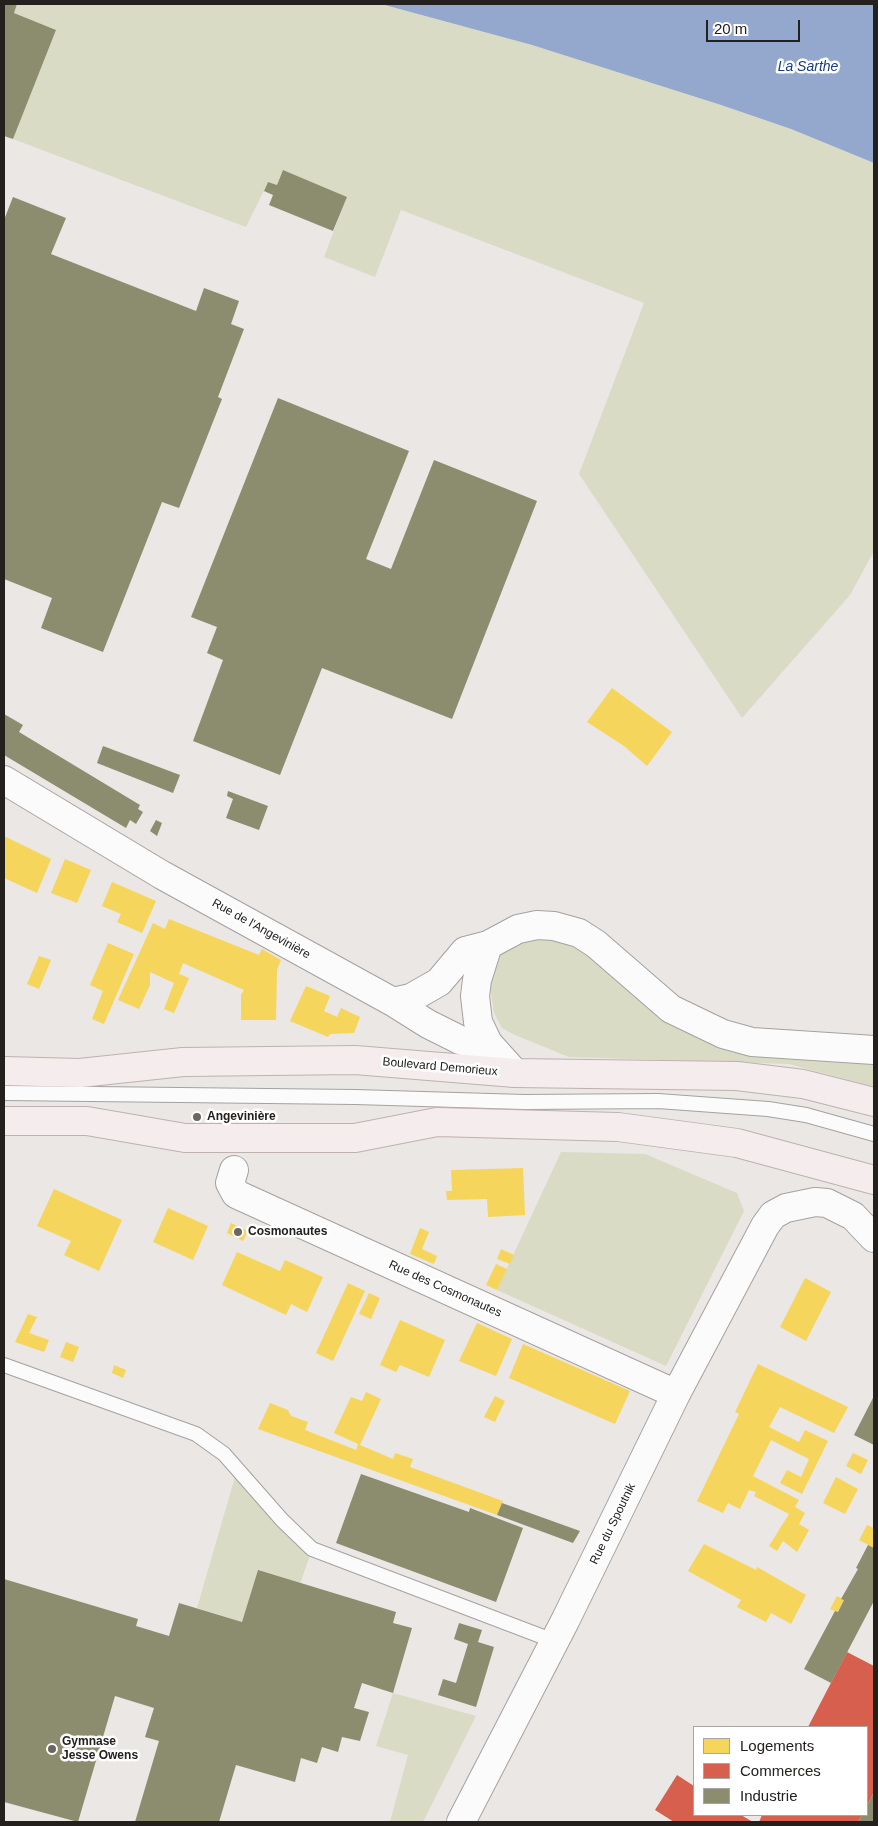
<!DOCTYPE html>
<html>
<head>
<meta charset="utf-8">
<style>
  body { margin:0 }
  #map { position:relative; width:878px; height:1826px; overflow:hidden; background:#eae7e4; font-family:Helvetica,sans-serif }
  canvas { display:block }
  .frame { position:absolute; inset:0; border:5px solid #23201e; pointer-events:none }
  .legend { position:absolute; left:693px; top:1726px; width:175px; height:90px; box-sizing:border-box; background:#fff; border:1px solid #a7a6a5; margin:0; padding:6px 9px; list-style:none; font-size:15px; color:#23201e }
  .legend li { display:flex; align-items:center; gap:10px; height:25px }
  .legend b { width:25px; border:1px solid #a7a6a5 }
  .scale { position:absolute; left:706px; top:20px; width:94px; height:22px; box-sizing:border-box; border:2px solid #23201e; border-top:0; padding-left:6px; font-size:15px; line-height:18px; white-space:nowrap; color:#23201e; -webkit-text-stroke:4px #fff; paint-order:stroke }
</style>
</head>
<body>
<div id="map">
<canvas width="878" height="1826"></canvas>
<div class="frame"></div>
<ul class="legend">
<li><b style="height:14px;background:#f6d55c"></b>Logements</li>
<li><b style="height:14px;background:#d6604d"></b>Commerces</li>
<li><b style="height:14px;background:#8c8c6e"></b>Industrie</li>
</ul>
<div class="scale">20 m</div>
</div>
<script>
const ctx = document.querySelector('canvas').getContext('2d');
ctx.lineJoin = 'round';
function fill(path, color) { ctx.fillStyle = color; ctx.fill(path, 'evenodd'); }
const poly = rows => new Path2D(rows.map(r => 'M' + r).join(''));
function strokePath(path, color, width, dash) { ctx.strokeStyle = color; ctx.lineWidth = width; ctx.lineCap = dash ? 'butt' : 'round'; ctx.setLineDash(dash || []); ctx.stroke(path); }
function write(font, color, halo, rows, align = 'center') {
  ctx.font = font + ' Helvetica,sans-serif'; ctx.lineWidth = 5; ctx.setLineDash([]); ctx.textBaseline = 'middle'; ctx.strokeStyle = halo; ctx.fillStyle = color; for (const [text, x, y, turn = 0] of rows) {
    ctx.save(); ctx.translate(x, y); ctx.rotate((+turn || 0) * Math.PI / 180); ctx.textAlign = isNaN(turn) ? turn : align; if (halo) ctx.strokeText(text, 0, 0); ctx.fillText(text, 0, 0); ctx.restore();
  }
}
fill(poly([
  [17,4,381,4,532,45,721,105,791,129,874,163,874,551,850,595,742,718,579,474,644,303,401,210,375,277,324,257,347,197,283,170,277,185,268,182,246,227,13,139,56,30,14,13],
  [553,926,698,1023,874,1046,874,1087,789,1064,569,1057,515,1035,502,1028,494,1013,491,993,477,980,488,945],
  [561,1152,645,1154,737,1193,744,1211,666,1366,497,1290],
  [237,1470,312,1549,300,1584,259,1571,242,1622,197,1608],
  [393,1693,476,1716,423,1822,390,1822,408,1755,376,1746]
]), '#dadbc4');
fill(poly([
  [381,4,874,4,874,163,791,129,721,105,532,45]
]), '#94a8ce');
fill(poly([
  [612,688,672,732,647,766,624,746,587,722],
  [4,836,51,859,37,893,4,878],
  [65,859,91,870,77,903,51,893],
  [112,882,156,901,142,933,117,922,121,914,102,906],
  [169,919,259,955,262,949,281,960,277,970,276,1020,241,1020,241,995,244,990,183,963,179,974,189,978,174,1013,164,1009,174,983,150,972,150,985,139,1009,118,1000,153,923,165,929],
  [108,943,134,954,104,1024,92,1019,103,991,90,985],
  [39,956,51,960,39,989,27,984],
  [306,986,330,996,324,1011,337,1017,341,1008,360,1017,354,1033,330,1034,328,1037,290,1021],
  [523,1168,525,1215,488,1217,487,1199,447,1200,446,1191,452,1191,451,1170],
  [54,1189,122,1220,99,1271,64,1255,71,1241,37,1226],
  [168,1208,208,1226,193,1260,153,1242],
  [231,1223,248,1231,243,1241,227,1233],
  [420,1228,429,1232,422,1249,437,1256,434,1264,410,1254],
  [501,1249,514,1255,510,1264,497,1259],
  [237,1252,280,1271,285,1260,323,1277,307,1312,291,1304,286,1315,222,1285],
  [496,1264,507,1269,497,1290,486,1285],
  [805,1278,831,1292,806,1341,780,1327],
  [348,1283,365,1291,333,1361,316,1353],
  [369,1293,380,1298,371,1319,359,1314],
  [28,1314,37,1317,29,1333,49,1340,44,1352,15,1342],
  [400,1320,445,1340,429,1377,400,1365,396,1372,380,1365],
  [477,1323,512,1339,496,1376,459,1361],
  [66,1342,79,1347,73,1362,60,1357],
  [523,1344,630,1391,615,1424,509,1378],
  [758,1364,848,1407,834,1433,780,1407,769,1427,799,1442,805,1430,828,1441,802,1494,780,1483,787,1470,801,1477,809,1459,771,1440,753,1476,799,1500,795,1507,805,1513,799,1524,809,1530,797,1552,783,1541,777,1551,769,1546,789,1514,754,1496,756,1492,749,1490,740,1509,728,1503,723,1513,697,1501,739,1414,735,1412],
  [114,1365,126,1370,123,1378,112,1373],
  [366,1392,381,1399,360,1445,393,1459,395,1453,413,1459,410,1467,503,1501,497,1515,258,1429,270,1403,288,1410,291,1416,308,1422,305,1430,356,1450,358,1444,334,1433,351,1397,362,1401],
  [495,1396,505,1401,495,1422,484,1417],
  [853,1453,868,1460,861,1474,846,1466],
  [836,1477,858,1489,845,1514,823,1503],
  [867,1525,874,1528,874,1548,859,1540],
  [704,1544,756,1570,757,1567,806,1595,791,1624,771,1613,766,1622,737,1607,741,1600,688,1571],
  [837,1596,844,1600,838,1612,830,1609]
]), '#f6d55c');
fill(poly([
  [847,1652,874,1666,874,1792,867,1806,867,1727,808,1727],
  [677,1775,694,1786,694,1815,741,1815,753,1822,674,1822,655,1810],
  [762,1815,862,1815,858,1822,759,1822]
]), '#d6604d');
fill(poly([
  [4,4,17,4,14,13,56,30,13,139,4,136],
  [283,170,347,197,333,231,269,205,273,195,264,191,268,182,277,185],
  [13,197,66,218,51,254,196,311,204,288,239,301,231,324,244,329,218,397,222,399,179,508,162,502,103,652,41,628,52,598,4,579,4,220],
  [278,398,409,451,366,559,391,569,434,460,537,501,452,719,322,668,280,775,193,741,223,660,207,653,217,627,191,617],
  [4,714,23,725,19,732,140,805,138,809,143,812,136,824,130,820,126,828,4,755],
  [103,746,180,775,173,793,97,763],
  [228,791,268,806,259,830,226,818,233,799,227,796],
  [156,820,162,823,157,836,150,831],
  [874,1396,874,1445,854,1435],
  [361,1474,469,1512,470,1508,523,1528,496,1602,336,1543],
  [502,1503,580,1531,573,1543,497,1515],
  [868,1545,874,1548,874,1601,831,1683,804,1669,835,1611,838,1612,844,1600,841,1599,858,1569,856,1568],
  [258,1570,396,1612,393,1623,412,1628,393,1693,362,1683,354,1708,369,1712,360,1741,342,1737,338,1752,322,1747,317,1763,301,1758,295,1782,236,1765,219,1822,135,1822,159,1741,145,1737,154,1708,115,1696,78,1822,4,1802,4,1579,138,1619,136,1626,169,1636,179,1603,242,1622],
  [459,1623,482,1630,478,1642,494,1647,476,1707,438,1695,443,1679,456,1683,468,1644,454,1639],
  [874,1792,874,1822,858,1822,862,1815,867,1815,867,1806]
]), '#8c8c6e');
const service = poly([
  [4,1093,355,1097,524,1102,658,1101,768,1109,806,1115,874,1134],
  [4,1365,196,1434,224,1454,282,1520,312,1549,554,1641]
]);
const minor = poly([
  [4,780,162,875,393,1002,428,1024,460,1040,475,1045,488,1043],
  [488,945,477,980,475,996,478,1022,488,1043,515,1073],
  [393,1002,411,998,439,982,465,951,488,945,518,929,537,925,554,926,579,933,596,944,671,1009,723,1034,752,1042,874,1050],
  [234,1170,230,1183,236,1194,676,1394],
  [461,1822,565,1621,676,1394,765,1226,773,1215,786,1208,815,1202,827,1203,853,1216,874,1238]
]);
const primary = poly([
  [4,1071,80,1073,183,1062,355,1060,515,1073,737,1076,803,1084,874,1102],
  [4,1121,87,1121,185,1138,355,1138,437,1122,618,1127,737,1143,874,1180]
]);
strokePath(service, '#a4a2a0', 16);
strokePath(minor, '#a4a2a0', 30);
strokePath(primary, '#beb1b0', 30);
strokePath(service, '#fcfbfb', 14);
strokePath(minor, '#fcfbfb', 28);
strokePath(primary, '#f5eded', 28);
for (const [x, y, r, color] of [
  [197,1117,5,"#696663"],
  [238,1232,5,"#696663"],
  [52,1749,5,"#696663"]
]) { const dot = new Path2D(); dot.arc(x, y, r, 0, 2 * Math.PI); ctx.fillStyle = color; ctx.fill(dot); strokePath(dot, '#fff', 2); }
write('12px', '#23201e', '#fff', [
  ["Rue de l'Angevinière",261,929,29],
  ["Boulevard Demorieux",440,1067,5],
  ["Rue des Cosmonautes",445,1289,24],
  ["Rue du Spoutnik",613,1524,-64]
]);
write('bold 12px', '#23201e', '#fff', [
  ["Angevinière",207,1117],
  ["Cosmonautes",248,1232],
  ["Gymnase",62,1742],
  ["Jesse Owens",62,1756]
], 'left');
write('italic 14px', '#193a7e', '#fff', [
  ["La Sarthe",808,67]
]);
</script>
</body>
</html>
